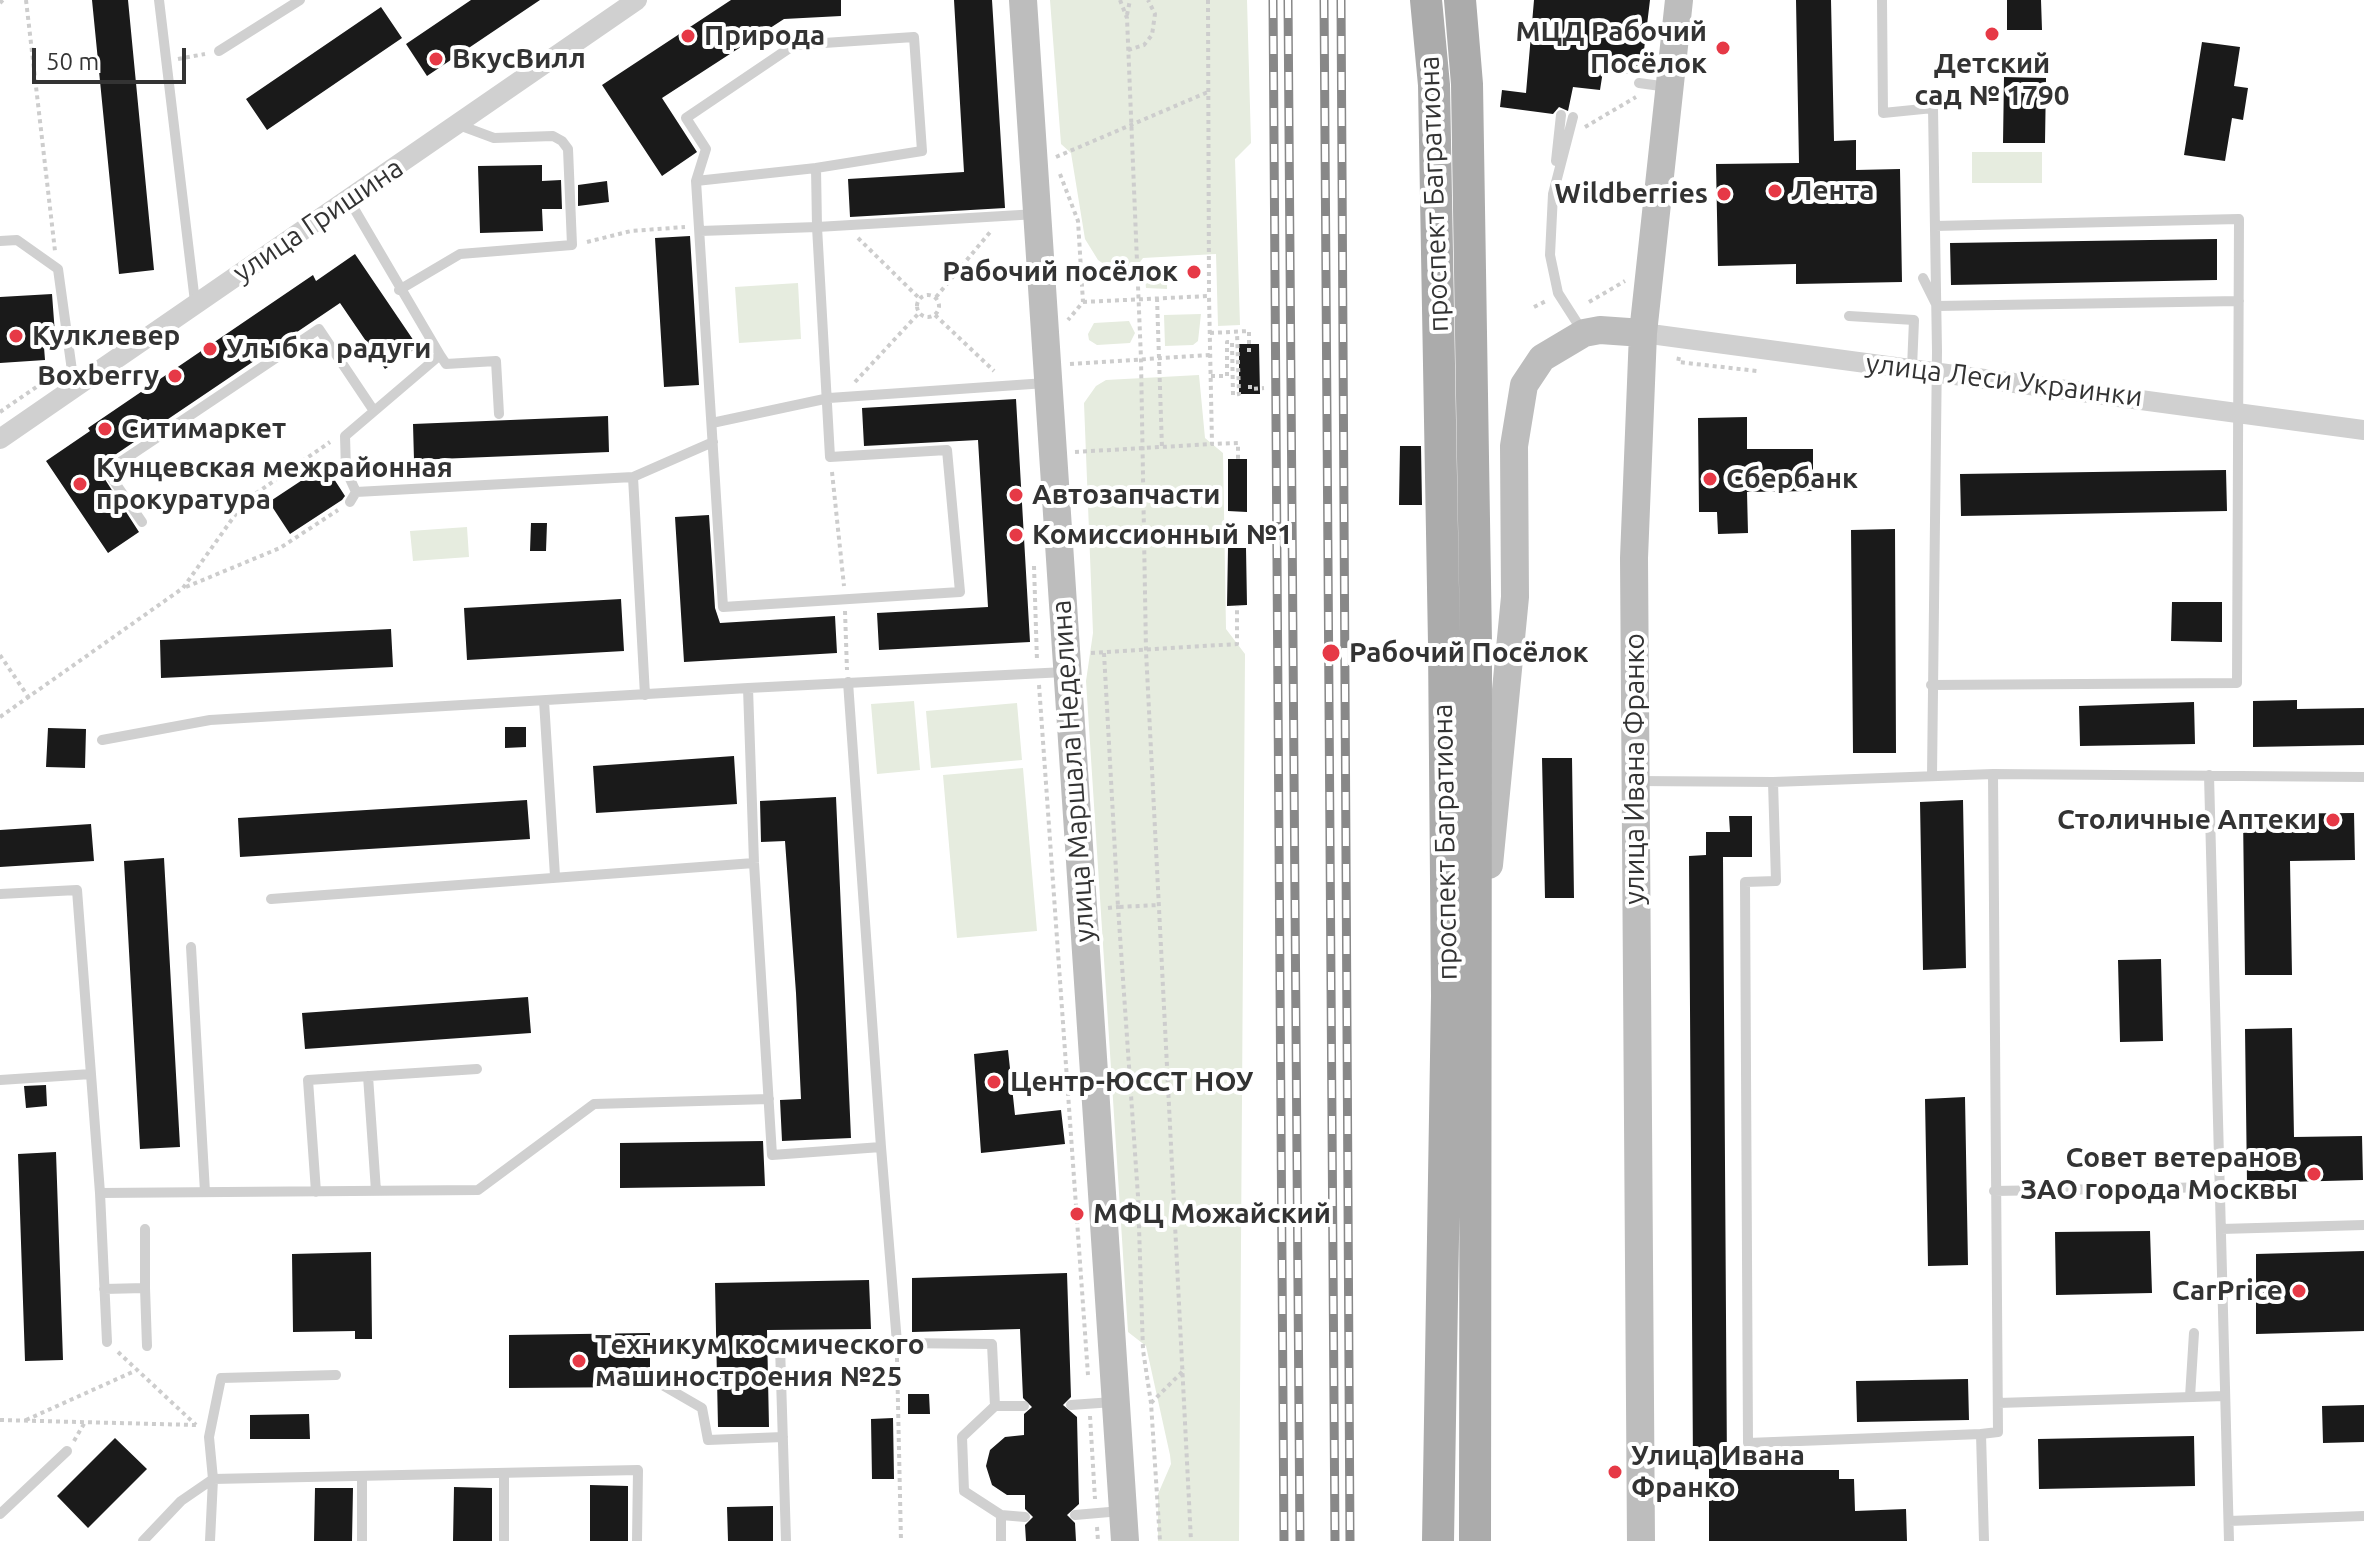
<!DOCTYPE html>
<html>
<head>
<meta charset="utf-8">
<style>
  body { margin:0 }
  #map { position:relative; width:2364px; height:1541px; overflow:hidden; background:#fff; font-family:Ubuntu,sans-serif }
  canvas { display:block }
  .scale { position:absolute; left:32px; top:48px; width:154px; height:36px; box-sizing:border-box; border:4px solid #333; border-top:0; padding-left:10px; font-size:24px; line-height:28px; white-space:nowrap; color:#333; -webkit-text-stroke:6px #fff; paint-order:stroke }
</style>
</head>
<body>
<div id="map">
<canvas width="2364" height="1541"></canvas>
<div class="scale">50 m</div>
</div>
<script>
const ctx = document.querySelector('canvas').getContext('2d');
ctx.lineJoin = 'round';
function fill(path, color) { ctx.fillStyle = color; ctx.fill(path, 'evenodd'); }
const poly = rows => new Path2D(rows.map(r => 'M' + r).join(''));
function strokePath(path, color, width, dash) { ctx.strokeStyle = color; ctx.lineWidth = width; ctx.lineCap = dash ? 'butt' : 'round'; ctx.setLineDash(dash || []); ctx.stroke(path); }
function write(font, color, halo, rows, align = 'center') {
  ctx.font = font + ' Ubuntu,sans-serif'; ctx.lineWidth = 8; ctx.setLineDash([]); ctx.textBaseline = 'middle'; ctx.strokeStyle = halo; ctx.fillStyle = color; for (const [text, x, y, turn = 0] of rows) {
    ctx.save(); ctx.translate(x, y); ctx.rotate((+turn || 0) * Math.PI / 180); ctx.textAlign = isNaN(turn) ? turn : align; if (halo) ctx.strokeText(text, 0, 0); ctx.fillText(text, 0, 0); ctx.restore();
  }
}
fill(poly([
  [1050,0,1247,0,1251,143,1235,159,1240,325,1218,326,1216,254,1143,258,1127,280,1098,260,1085,239,1071,153,1061,144],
  [1972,152,2042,152,2042,183,1972,183],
  [1167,268,1167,289,1146,288,1144,269],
  [798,283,801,339,739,343,735,287],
  [1201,314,1198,341,1193,345,1165,346,1164,315],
  [1129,321,1135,333,1130,343,1097,345,1089,340,1088,334,1094,323],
  [1199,375,1205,438,1223,453,1226,629,1245,654,1239,1541,1158,1541,1158,1494,1171,1464,1170,1455,1146,1346,1128,1332,1086,681,1093,633,1084,403,1096,386,1106,380],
  [467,527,469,557,413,561,410,531],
  [914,701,920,770,877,774,871,704],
  [1017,703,1022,760,931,768,926,711],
  [1023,768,1037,931,957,938,943,775]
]), '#e6ecdf');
fill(poly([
  [92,0,128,0,154,270,119,274],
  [471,0,540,0,427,76,406,44],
  [731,0,841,0,841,16,784,19,662,98,697,152,662,176,602,85],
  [954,0,992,0,1005,208,850,217,848,179,964,172],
  [1534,0,1650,0,1641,75,1603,71,1600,90,1573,87,1568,111,1559,107,1553,114,1500,107,1502,90,1526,93],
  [1796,0,1831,0,1834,141,1856,140,1856,170,1900,169,1902,282,1796,284,1796,264,1718,266,1716,164,1799,163],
  [2007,0,2041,0,2042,30,2007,30],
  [381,7,402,38,267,130,246,99],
  [2202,42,2240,47,2234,86,2248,88,2243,120,2232,118,2225,161,2184,155],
  [2004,77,2046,78,2045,143,2003,143],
  [542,165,542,181,561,180,562,209,542,209,543,231,480,233,478,166],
  [607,181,609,202,578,206,578,185],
  [690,236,699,385,664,387,655,238],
  [2217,239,2217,280,1951,285,1950,243],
  [355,254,418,347,385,369,340,303,97,467,139,532,108,553,46,461,90,431,88,428,313,275,316,281],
  [52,294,55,334,43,334,45,360,0,363,0,297],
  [1239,344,1259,344,1260,394,1239,394],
  [1016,399,1030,642,879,650,877,613,988,607,978,440,864,446,862,408],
  [608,416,609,452,414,460,413,424],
  [1747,417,1747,449,1813,449,1813,491,1747,492,1748,533,1718,534,1717,512,1699,512,1698,418],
  [1400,446,1421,446,1422,505,1399,505],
  [1228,459,1247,459,1247,512,1228,511],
  [325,465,345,496,342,500,290,534,269,502],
  [2226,470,2227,511,1961,516,1960,474],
  [709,515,715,608,720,623,835,616,837,653,684,662,675,517],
  [531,523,547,523,546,551,530,551],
  [1895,529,1896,753,1853,753,1851,530],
  [1228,548,1246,548,1247,605,1227,606],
  [621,599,624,651,467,660,464,608],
  [2172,602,2222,602,2222,642,2171,641],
  [391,629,393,667,161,678,160,640],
  [2297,700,2297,709,2364,708,2364,745,2253,747,2253,701],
  [2194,702,2195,744,2080,746,2079,706],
  [505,727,526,727,526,747,505,748],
  [48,728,86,729,85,768,46,767],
  [734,756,737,804,596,813,593,766],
  [1542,758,1572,758,1574,898,1545,898],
  [836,797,851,1138,782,1141,780,1100,801,1099,796,993,785,841,761,842,760,801],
  [527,800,530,839,240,857,238,818],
  [1963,800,1966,968,1923,970,1920,802],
  [2354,813,2355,860,2290,861,2292,975,2245,975,2243,814],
  [1729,816,1752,816,1752,857,1723,857,1727,1470,1839,1470,1839,1479,1854,1479,1855,1511,1906,1509,1907,1541,1709,1541,1709,1466,1693,1466,1689,856,1706,855,1706,832,1730,832],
  [91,824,94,861,0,867,0,830],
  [164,858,180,1147,140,1149,124,861],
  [2161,959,2163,1041,2120,1042,2118,960],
  [528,997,531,1033,305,1049,302,1013],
  [2292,1028,2294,1137,2362,1136,2363,1180,2247,1183,2245,1029],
  [1008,1050,1015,1115,1061,1110,1065,1144,981,1153,974,1054],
  [46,1085,47,1106,26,1108,24,1086],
  [1965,1097,1968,1265,1928,1266,1925,1099],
  [763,1141,765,1186,620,1188,620,1143],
  [56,1152,63,1360,25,1361,18,1154],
  [2150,1231,2152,1293,2056,1295,2055,1232],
  [2364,1251,2364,1331,2256,1334,2256,1254],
  [371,1252,372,1339,355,1339,355,1331,293,1332,292,1254],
  [1067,1273,1071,1397,1063,1405,1077,1417,1079,1504,1067,1515,1075,1523,1076,1541,1026,1541,1025,1525,1033,1517,1025,1509,1025,1495,1007,1495,992,1485,986,1466,990,1450,1005,1437,1024,1435,1024,1414,1032,1407,1023,1398,1020,1329,912,1332,912,1278],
  [869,1280,871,1329,767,1330,769,1427,718,1427,715,1283],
  [650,1333,650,1387,509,1388,509,1335],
  [1968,1379,1969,1420,1857,1422,1856,1381],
  [908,1394,929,1394,930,1414,908,1414],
  [2364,1405,2364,1442,2323,1443,2322,1406],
  [309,1414,310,1439,250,1439,250,1415],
  [893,1418,894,1479,872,1479,871,1419],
  [2194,1436,2195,1486,2039,1489,2038,1439],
  [115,1438,147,1469,88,1528,57,1496],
  [590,1485,628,1486,628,1541,590,1541],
  [454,1487,492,1488,492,1541,453,1541],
  [315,1488,353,1488,352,1541,314,1541],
  [773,1506,773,1541,728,1541,727,1507]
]), '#1a1a1a');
strokePath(poly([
  [26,0,55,251],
  [1120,0,1127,18,1141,359,1146,651,1191,1541],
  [1208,0,1209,296],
  [0,3,3,0],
  [1127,15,1130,0],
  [1128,50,1144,45,1152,35,1155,14,1148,0],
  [178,59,205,54],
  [1585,127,1636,97],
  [1056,157,1208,92],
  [1060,174,1078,221,1083,302,1068,320],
  [858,238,919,298],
  [587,242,631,231,685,227],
  '917 306a11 11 0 1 1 22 0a11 11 0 1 1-22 0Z',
  [936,297,991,231],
  [1157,298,1162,448],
  [1083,302,1209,296,1212,444,1238,443,1238,459],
  [1589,302,1625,281],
  [1534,307,1546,301],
  [935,315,994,371],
  [1210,333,1249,331,1249,352],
  [1679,357,1678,362,1757,371],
  [1070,364,1210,355],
  [1211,376,1227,376,1227,342,1232,342,1233,395,1239,394,1237,332],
  [855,382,919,313],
  [1250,385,1250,389,1264,388],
  [0,412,48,379],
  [1075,452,1212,444],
  [832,472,844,586],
  [1034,566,1037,661],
  [186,587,280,548,338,510],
  [845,611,847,670],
  [1091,653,1237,644,1237,606],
  [1104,653,1118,907,1159,905],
  [0,655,29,698],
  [1039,685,1088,1375],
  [0,717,183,588,245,501,330,442],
  [1108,908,1118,907,1138,1196,1143,1350,1151,1403,1160,1541],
  [118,1352,196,1425],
  [897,1358,901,1541],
  [1151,1403,1185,1369],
  [1090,1416,1095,1499],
  [0,1420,196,1425],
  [26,1420,137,1370],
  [74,1441,85,1422],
  [1097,1527,1098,1541]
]), '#cdcdcd', 4, [4, 4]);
strokePath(poly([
  [159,0,195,302],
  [1882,0,1883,113,1933,108,1937,351,1932,776],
  [219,51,300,0],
  [1639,83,1668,87],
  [1573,117,1553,194,1550,255,1558,293,1583,332],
  [1556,161,1561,115],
  [696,181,816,168],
  [349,200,440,355,345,436,346,470,356,492],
  [700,231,817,227,830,457,947,450,960,592,723,607,696,181,706,149,686,118,794,45,914,37,922,151,816,168,817,227,1037,214],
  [0,241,17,240,58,269,74,385],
  [1923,278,1937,306,2239,301],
  [399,290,460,254,572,245,568,149,562,141,553,136,494,138,459,125],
  [1849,316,1914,320,1912,368],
  [440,355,446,364,496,361,499,414],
  [712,423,829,398,1046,383],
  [633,477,645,695],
  [350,502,356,492,633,477,713,442],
  [142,522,107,471,319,329,374,411],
  [1931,685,2237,683,2239,219,1935,226],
  [748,688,1065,672],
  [544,701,555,876],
  [102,740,210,720,748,688,754,863,772,1155,881,1147,848,682],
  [2209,775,2229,1541],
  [1638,781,1773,782,1993,774,2364,777],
  [1773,782,1776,881,1745,882,1748,1443,1981,1434],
  [0,894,77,890,100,1193,107,1342],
  [271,899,754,863],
  [191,947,205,1192],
  [368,1076,376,1191],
  [0,1080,91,1074],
  [881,1147,897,1343,992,1344,995,1406],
  [1994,1191,2220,1187],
  [316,1192,308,1080,477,1069],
  [100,1193,478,1190,594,1104,769,1099],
  [2221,1229,2364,1225],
  [145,1288,147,1346],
  [104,1289,145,1288,145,1229],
  [664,1386,702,1408,708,1440,783,1437],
  [2190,1397,2194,1333],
  [1998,1403,2225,1396],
  [1071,1405,1113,1402],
  [1024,1406,995,1406,962,1437,964,1491,1001,1515,1025,1517],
  [504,1473,504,1541],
  [0,1514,67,1451],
  [1001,1515,1001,1541],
  [1075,1515,1121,1511],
  [2229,1521,2364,1516],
  [143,1541,181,1501,213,1479,638,1470,637,1541],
  [210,1541,213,1479,209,1437,221,1378,336,1375],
  [362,1541,362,1476],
  [786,1541,780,1346,897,1343],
  [1984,1541,1981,1434,1998,1432,1993,774]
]), '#d0d0d0', 10);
strokePath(poly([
  [1643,333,2364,430],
  [0,439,637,0]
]), '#d0d0d0', 20);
strokePath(poly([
  [1023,0,1125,1541],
  [1489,865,1515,597,1514,446,1524,385,1542,358,1584,333,1600,330,1643,333],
  [1641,1541,1634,558,1643,333,1679,0]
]), '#bdbdbd', 28);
strokePath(poly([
  [1438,1541,1447,996,1444,644],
  [1475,1541,1476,644]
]), '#ababab', 32);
const rail = poly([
  [1273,0,1284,1541],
  [1288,0,1300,1541],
  [1324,0,1335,1541],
  [1341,0,1350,1541]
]);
strokePath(rail, '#888', 9);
strokePath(rail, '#fff', 6, [18]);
strokePath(poly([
  [1426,0,1434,85,1444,644],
  [1460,0,1467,84,1476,644]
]), '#ababab', 32);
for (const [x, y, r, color] of [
  [1992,34,8,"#e63946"],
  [688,36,8,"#e63946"],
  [1723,48,8,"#e63946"],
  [436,59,8,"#e63946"],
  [1775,191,8,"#e63946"],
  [1724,194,8,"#e63946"],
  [1194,272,8,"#e63946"],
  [16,336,8,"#e63946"],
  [210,349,8,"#e63946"],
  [175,376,8,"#e63946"],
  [105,429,8,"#e63946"],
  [1710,479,8,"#e63946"],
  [80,484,8,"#e63946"],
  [1016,495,8,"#e63946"],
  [1016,535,8,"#e63946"],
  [1331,653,10,"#e63946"],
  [2333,820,8,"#e63946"],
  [994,1082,8,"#e63946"],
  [2314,1174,8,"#e63946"],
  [1077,1214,8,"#e63946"],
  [2299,1291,8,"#e63946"],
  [579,1361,8,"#e63946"],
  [1615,1472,8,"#e63946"]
]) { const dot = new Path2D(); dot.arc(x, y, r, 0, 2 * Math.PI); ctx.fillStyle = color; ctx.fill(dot); strokePath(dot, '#fff', 3); }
write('bold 28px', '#333', '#fff', [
  ["МЦД Рабочий",1707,32,"right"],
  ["Посёлок",1707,64,"right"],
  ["Природа",704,36],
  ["ВкусВилл",452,59],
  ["Детский",1992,64,"center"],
  ["сад № 1790",1992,96,"center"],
  ["Лента",1791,191],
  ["Wildberries",1708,194,"right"],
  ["Рабочий посёлок",1178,272,"right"],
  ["Кулклевер",32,336],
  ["Улыбка радуги",226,349],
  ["Boxberry",159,376,"right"],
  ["Ситимаркет",121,429],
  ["Кунцевская межрайонная",96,468],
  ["прокуратура",96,500],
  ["Сбербанк",1726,479],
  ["Автозапчасти",1032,495],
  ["Комиссионный №1",1032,535],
  ["Рабочий Посёлок",1349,653],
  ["Столичные Аптеки",2317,820,"right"],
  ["Центр-ЮССТ НОУ",1010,1082],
  ["Совет ветеранов",2298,1158,"right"],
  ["ЗАО города Москвы",2298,1190,"right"],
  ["МФЦ Можайский",1093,1214],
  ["CarPrice",2283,1291,"right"],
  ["Техникум космического",595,1345],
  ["машиностроения №25",595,1377],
  ["Улица Ивана",1631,1456],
  ["Франко",1631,1488]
], 'left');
write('28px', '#333', '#fff', [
  ["проспект Багратиона",1434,194,-92],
  ["улица Гришина",318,220,-34],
  ["улица Леси Украинки",2004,380,7],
  ["улица Ивана Франко",1635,769,-90],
  ["улица Маршала Неделина",1073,771,-94],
  ["проспект Багратиона",1445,842,-91]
]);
</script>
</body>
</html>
